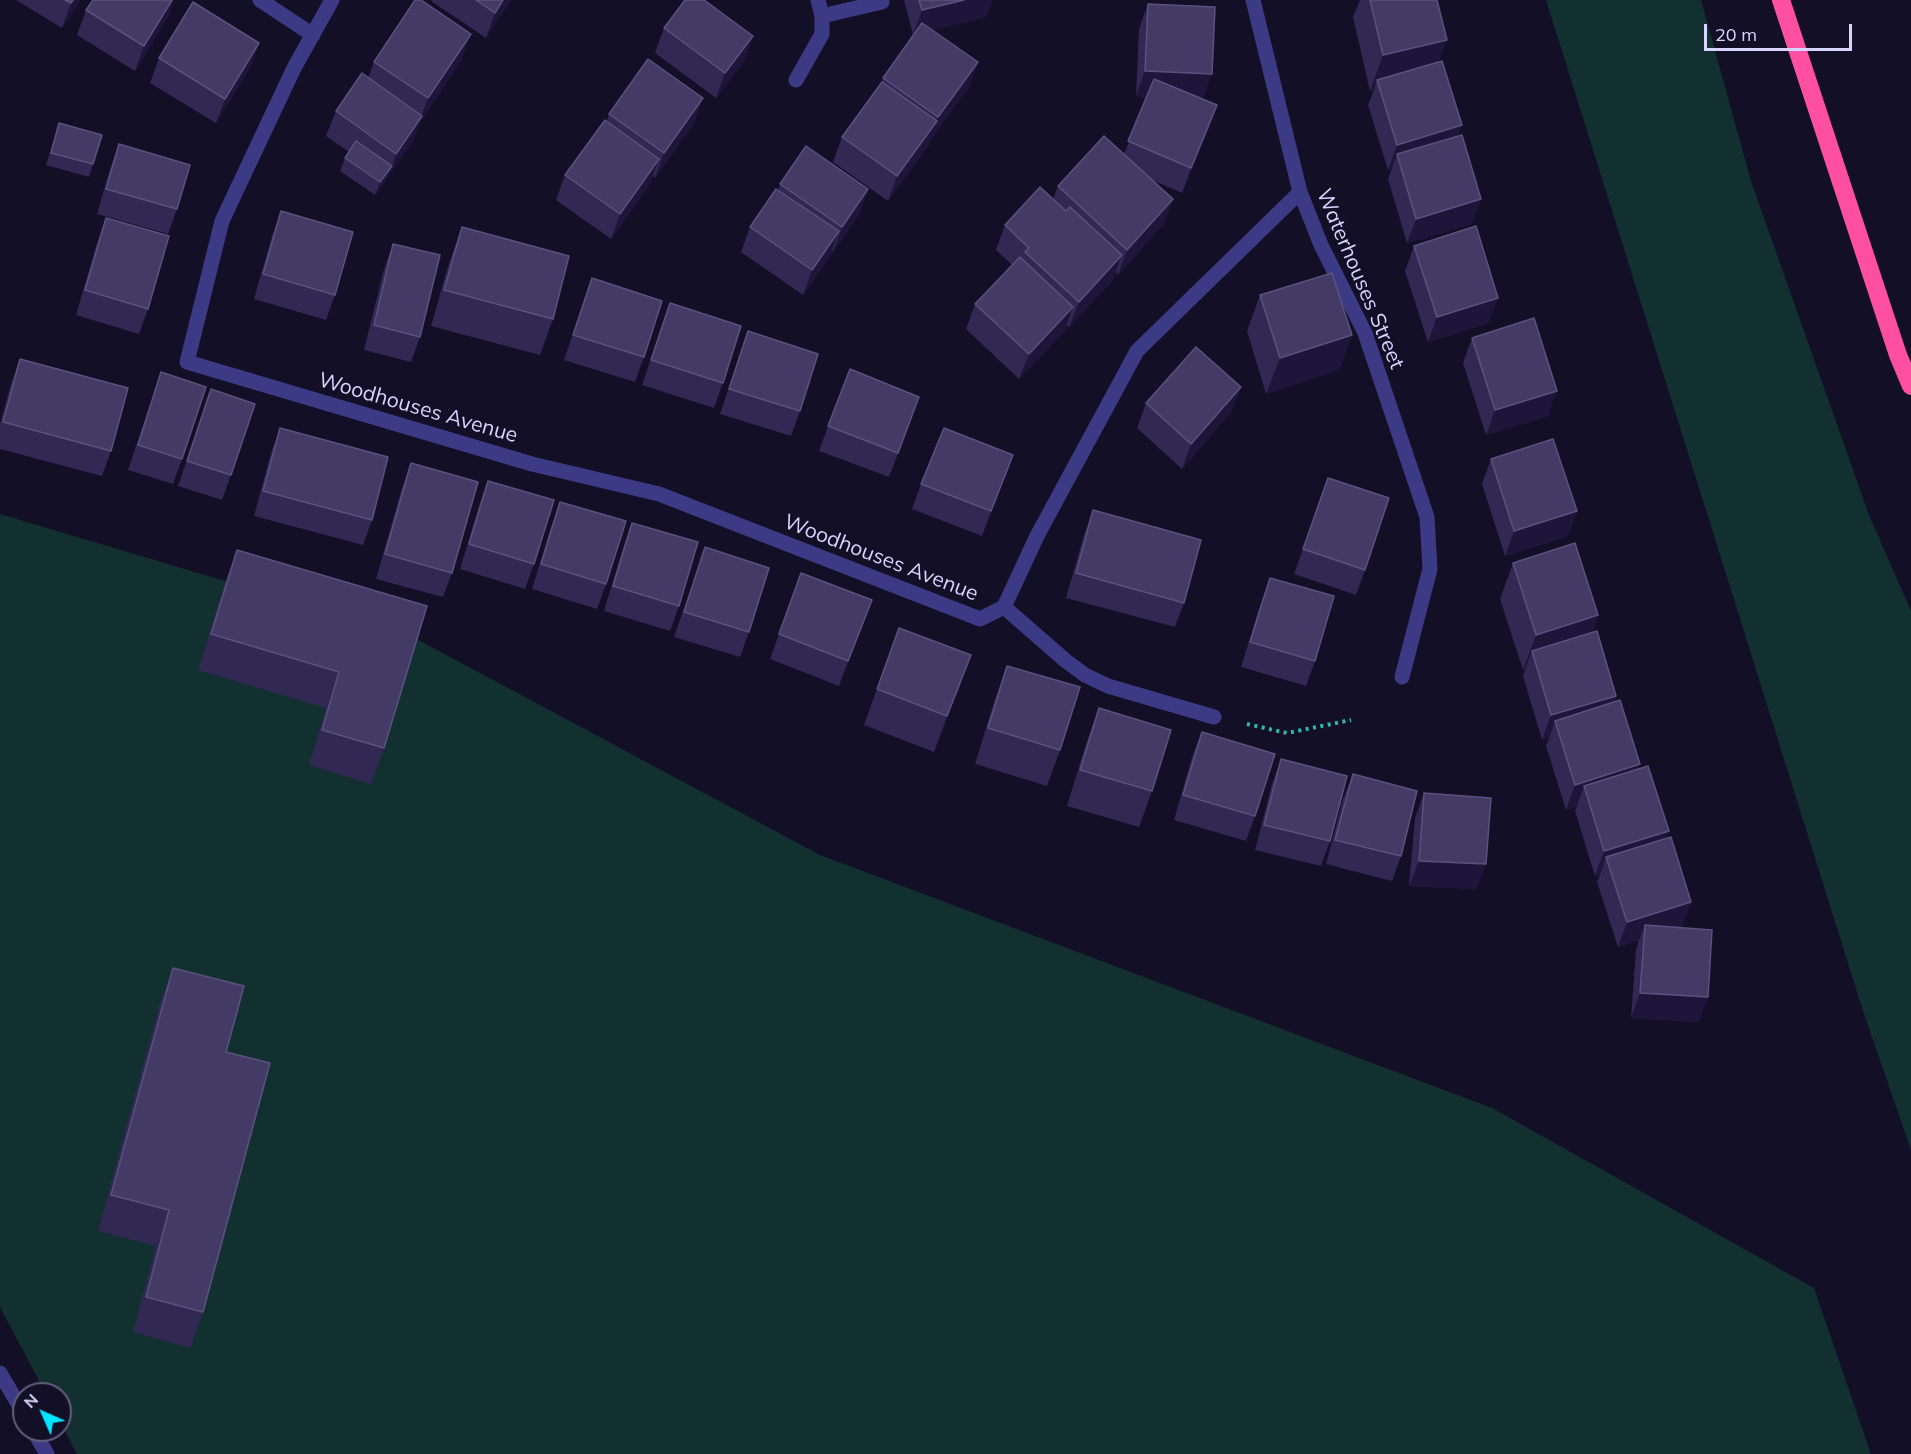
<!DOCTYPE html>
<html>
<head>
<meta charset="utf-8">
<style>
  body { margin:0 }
  #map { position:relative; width:1911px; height:1454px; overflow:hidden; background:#130f26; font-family:Mulish,sans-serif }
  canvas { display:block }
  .north { position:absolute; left:12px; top:1382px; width:60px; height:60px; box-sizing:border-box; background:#130f26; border:2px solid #625e7d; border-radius:50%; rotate:315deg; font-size:16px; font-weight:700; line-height:24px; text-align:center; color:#d9d4ff }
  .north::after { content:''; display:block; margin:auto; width:21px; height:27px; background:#00e5ff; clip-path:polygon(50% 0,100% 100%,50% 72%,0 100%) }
  .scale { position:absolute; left:1704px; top:24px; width:148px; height:27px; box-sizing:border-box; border:3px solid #d9d4ff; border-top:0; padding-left:8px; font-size:18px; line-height:21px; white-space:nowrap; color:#d9d4ff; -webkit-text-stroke:4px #130f26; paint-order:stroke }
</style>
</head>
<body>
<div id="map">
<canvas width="1911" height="1454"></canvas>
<div class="north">N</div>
<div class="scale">20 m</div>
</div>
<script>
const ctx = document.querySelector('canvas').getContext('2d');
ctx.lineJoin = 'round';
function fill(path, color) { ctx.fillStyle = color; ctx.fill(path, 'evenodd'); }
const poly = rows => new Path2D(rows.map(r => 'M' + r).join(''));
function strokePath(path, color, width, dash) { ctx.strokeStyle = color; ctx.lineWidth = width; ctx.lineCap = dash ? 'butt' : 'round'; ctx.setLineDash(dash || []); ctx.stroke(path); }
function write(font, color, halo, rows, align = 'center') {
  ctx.font = font + ' Mulish,sans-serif'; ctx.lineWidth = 5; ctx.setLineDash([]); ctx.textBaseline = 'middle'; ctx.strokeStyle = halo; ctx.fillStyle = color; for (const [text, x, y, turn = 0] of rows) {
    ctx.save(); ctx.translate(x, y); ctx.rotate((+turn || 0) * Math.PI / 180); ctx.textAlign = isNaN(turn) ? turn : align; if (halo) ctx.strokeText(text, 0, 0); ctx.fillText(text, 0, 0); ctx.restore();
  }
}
fill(poly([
  [1546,0,1701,0,1751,181,1869,515,1911,611,1911,1150,1863,1011],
  [0,514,413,637,820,855,1492,1108,1814,1288,1871,1454,77,1454,60,1421,60,1394,46,1394,0,1307]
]), '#12302f');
strokePath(poly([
  [1247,724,1287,733,1351,720]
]), '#2fb8b0', 4, [3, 4.5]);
strokePath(poly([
  [260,0,313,35],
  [332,0,294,68,222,221,187,362,532,464,659,494,980,619,1004,607,1037,536,1137,351,1300,192],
  [818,0,822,16],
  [1253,0,1300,192,1321,245,1365,333,1427,517,1430,569,1402,677],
  [796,80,822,34,822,16,882,2],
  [1004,607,1066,661,1085,675,1108,686,1214,717],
  [0,1373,24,1414],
  [33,1430,47,1454]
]), '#3d3a85', 15);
strokePath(poly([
  [1781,0,1898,355,1911,386]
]), '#ff4fa3', 18);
fill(poly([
  [16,0,80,0,62,28],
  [93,0,174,0,168,17,135,71,77,35,86,10],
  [432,0,511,0,486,38,431,1],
  [904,0,992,0,986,17,933,30,978,62,969,87,930,140,928,146,888,201,833,162,842,137,882,82,883,78,914,35,913,35],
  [1360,0,1370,0,1439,62,1458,136,1472,224,1407,243,1388,179,1392,168,1388,170,1368,105,1374,90,1370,91,1353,17],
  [1148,4,1203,99,1217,105,1208,130,1182,193,1152,180,1173,199,1164,224,1118,275,1116,272,1113,280,1069,327,1067,325,1064,332,1019,379,966,329,975,304,1012,265,996,250,1005,225,1053,199,1058,186,1124,154,1147,97,1136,96,1139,29],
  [664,28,753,36,744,61,716,98,655,53],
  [259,43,250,68,216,123,150,83,159,58],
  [462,59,420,122,413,141,375,195,340,171,345,158,349,152,326,136,336,111,368,78,374,62],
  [609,114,694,123,655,178,653,176,650,184,611,239,556,200,565,175,607,121],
  [59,123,93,164,89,177,46,165],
  [119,144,177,209,168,234,97,214,110,169],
  [780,184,868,189,859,214,833,252,832,251,830,256,803,295,741,252,750,227,778,190],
  [281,211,335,295,326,320,254,299,272,236],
  [106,218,148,309,139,334,76,315,97,243],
  [462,227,553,319,540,355,431,326,449,263],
  [393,244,420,337,411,362,364,350,384,269],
  [1414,246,1489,323,1428,342,1405,271],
  [592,278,644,357,635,382,564,360],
  [1260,295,1352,335,1339,370,1266,394,1247,331],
  [670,303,723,383,714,408,642,385],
  [748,331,800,411,791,436,720,414],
  [1472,338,1548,416,1486,435,1463,363],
  [20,359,111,451,102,476,0,449,0,424,11,384],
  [161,372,182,459,173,484,128,470],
  [1241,387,1231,412,1182,469,1137,428,1146,403],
  [211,389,231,475,222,500,178,486],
  [910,422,889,477,819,451,828,426],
  [280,428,372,520,363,545,254,516,271,453],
  [1013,455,982,536,912,509,921,484],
  [1491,459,1577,511,1568,536,1505,556,1482,484],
  [411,463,452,573,443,597,376,579,402,488],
  [1328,478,1365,570,1356,595,1294,574],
  [488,481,534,564,525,589,460,569,479,506],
  [560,502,606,584,597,609,532,589,551,527],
  [1093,510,1184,603,1175,627,1066,598,1084,535],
  [632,523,679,606,670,631,604,611,623,548],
  [705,547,749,632,740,657,674,637],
  [237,550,427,606,384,748,371,784,309,765,326,708,198,670,224,586],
  [1513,563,1598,615,1592,633,1616,696,1614,702,1638,769,1691,902,1682,927,1680,928,1699,1022,1631,1018,1636,950,1639,940,1618,947,1597,882,1600,875,1595,876,1575,811,1577,806,1566,810,1546,746,1549,738,1542,740,1523,676,1525,670,1523,670,1500,599],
  [801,573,872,600,839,686,770,659],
  [1270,578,1315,661,1306,686,1241,667,1261,602],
  [899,628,971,655,934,752,864,725],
  [1007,666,1060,750,1047,786,975,764,994,702],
  [1099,708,1152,791,1139,827,1067,806,1086,744],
  [1202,732,1255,816,1246,841,1174,820,1192,757],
  [1281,759,1330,841,1321,866,1255,850,1272,784],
  [1353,774,1401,856,1392,881,1326,864,1343,799],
  [1424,793,1477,889,1409,886,1415,818],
  [173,968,226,1052,203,1312,190,1348,133,1332,156,1246,98,1231,160,1003]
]), '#312854');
fill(poly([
  [73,0,80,0,62,28,71,3],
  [172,0,174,0,168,17,135,71,144,46],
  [503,0,511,0,486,38,495,13],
  [964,0,992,0,986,17,913,35,922,10],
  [471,34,462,59,420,122,413,141,375,195,380,182,392,166,396,154,421,117,428,98],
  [753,36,744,61,716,98,725,73],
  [1447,40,1434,76,1377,80,1374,90,1370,91,1383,55],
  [259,43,250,68,216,123,225,99],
  [978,62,969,87,930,140,928,146,888,201,897,176,936,123,938,117],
  [1145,71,1212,74,1203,99,1136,96],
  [703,98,694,123,655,178,664,153],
  [1217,105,1208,130,1182,193,1191,168],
  [1462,125,1453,150,1397,154,1392,168,1388,170,1397,145],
  [659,159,650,184,611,239,620,214],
  [868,189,859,214,833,252,842,227],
  [1173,199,1164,224,1118,275,1127,250],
  [1481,199,1472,224,1407,243,1416,219],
  [839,231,830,256,803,295,812,270],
  [1122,255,1113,280,1069,327,1079,302],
  [1498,298,1489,323,1428,342,1437,317],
  [1073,307,1064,332,1019,379,1029,354],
  [1352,335,1339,370,1266,394,1280,358],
  [1241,387,1231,412,1182,469,1191,444],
  [1557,391,1548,416,1486,435,1495,410],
  [1013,455,1004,480,982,536,991,511],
  [1577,511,1568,536,1505,556,1514,531],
  [872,600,863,625,839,686,848,661],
  [1598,615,1585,651,1532,651,1525,670,1523,670,1536,635],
  [971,655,958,691,934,752,947,716],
  [1616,696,1607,721,1555,721,1549,738,1542,740,1551,715],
  [1640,764,1631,789,1584,786,1577,806,1566,810,1575,785],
  [1669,831,1660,856,1606,857,1600,875,1595,876,1604,851],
  [1419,861,1486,864,1477,889,1409,886],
  [1691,902,1682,927,1644,939,1645,925,1639,940,1618,947,1627,922],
  [1640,993,1708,997,1699,1022,1631,1018]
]), '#1d163a');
const building = poly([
  [65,0,73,0,71,3,65,0],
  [93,0,172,0,144,46,86,10,93,0],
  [415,0,421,0,471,34,428,98,374,62,415,0],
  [476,0,503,0,495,13,476,0],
  [685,0,704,0,753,36,725,73,664,28,685,0],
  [919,0,964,0,922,10,919,0],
  [1370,0,1437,0,1447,40,1383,55,1370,0],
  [193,2,259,43,225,99,159,58,193,2],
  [1148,4,1215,7,1212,74,1145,71,1148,4],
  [922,23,978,62,938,117,883,78,922,23],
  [648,59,703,98,664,153,609,114,648,59],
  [1442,61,1462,125,1397,145,1377,80,1442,61],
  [362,73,422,116,396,154,336,111,362,73],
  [1154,79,1217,105,1191,168,1128,141,1154,79],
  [882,82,937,121,897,176,842,137,882,82],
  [605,120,659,159,620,214,565,175,605,120],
  [59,123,102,135,93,164,51,153,59,123],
  [1462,135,1481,199,1416,219,1397,154,1462,135],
  [1104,136,1173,199,1127,250,1058,186,1104,136],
  [356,141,392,166,380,182,345,158,356,141],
  [119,144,190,165,177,209,106,189,119,144],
  [806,146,868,189,842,227,780,184,806,146],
  [1040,187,1066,211,1070,207,1122,255,1079,302,1025,252,1029,248,1005,225,1040,187],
  [776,189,839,231,812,270,750,227,776,189],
  [281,211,353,232,335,295,263,274,281,211],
  [106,218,169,236,148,309,85,290,106,218],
  [1476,226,1498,298,1437,317,1414,246,1476,226],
  [462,227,569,256,553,319,444,290,462,227],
  [393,244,440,255,420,337,374,325,393,244],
  [1020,257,1073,307,1029,354,975,304,1020,257],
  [1332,273,1352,335,1280,358,1260,295,1332,273],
  [592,278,662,301,644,357,573,335,592,278],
  [670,303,741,326,723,383,651,360,670,303],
  [1534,318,1557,391,1495,410,1472,338,1534,318],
  [748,331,818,354,800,411,729,389,748,331],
  [1196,347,1241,387,1191,444,1146,403,1196,347],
  [20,359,128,388,111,451,3,422,20,359],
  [850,369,919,397,898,453,828,426,850,369],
  [161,372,206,387,182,459,138,445,161,372],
  [211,389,255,404,231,475,187,461,211,389],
  [280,428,388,457,372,520,263,491,280,428],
  [944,428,1013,455,991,511,921,484,944,428],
  [1553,439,1577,511,1514,531,1491,459,1553,439],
  [411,463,478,482,452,573,385,554,411,463],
  [1328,478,1389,498,1365,570,1303,549,1328,478],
  [488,481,554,500,534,564,469,544,488,481],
  [560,502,626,521,606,584,541,564,560,502],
  [1093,510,1201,540,1184,603,1076,573,1093,510],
  [632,523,698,542,679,606,613,586,632,523],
  [1575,543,1598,615,1536,635,1513,563,1575,543],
  [705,547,769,568,749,632,684,612,705,547],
  [237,550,427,606,384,748,322,730,339,672,211,634,237,550],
  [801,573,872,600,848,661,779,634,801,573],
  [1270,578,1334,596,1315,661,1250,642,1270,578],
  [899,628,971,655,947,716,877,689,899,628],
  [1597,631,1616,696,1551,715,1532,651,1597,631],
  [1007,666,1080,687,1060,750,988,728,1007,666],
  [1620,700,1640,764,1575,785,1555,721,1620,700],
  [1099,708,1171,730,1152,791,1080,770,1099,708],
  [1202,732,1275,754,1255,816,1183,795,1202,732],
  [1281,759,1347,776,1330,841,1264,825,1281,759],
  [1648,766,1669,831,1604,851,1584,786,1648,766],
  [1353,774,1417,791,1401,856,1335,840,1353,774],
  [1424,793,1491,798,1486,864,1419,861,1424,793],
  [1671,837,1691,902,1627,922,1606,857,1671,837],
  [1645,925,1712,930,1708,997,1640,993,1645,925],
  [173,968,244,986,226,1052,270,1063,203,1312,146,1297,169,1210,111,1195,173,968]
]);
fill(building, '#433a66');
strokePath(building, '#5a527e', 1.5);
write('21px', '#d9d4ff', '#130f26', [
  ["Waterhouses Street",1360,279,67],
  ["Woodhouses Avenue",418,408,16],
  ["Woodhouses Avenue",881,558,21]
]);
</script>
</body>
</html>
